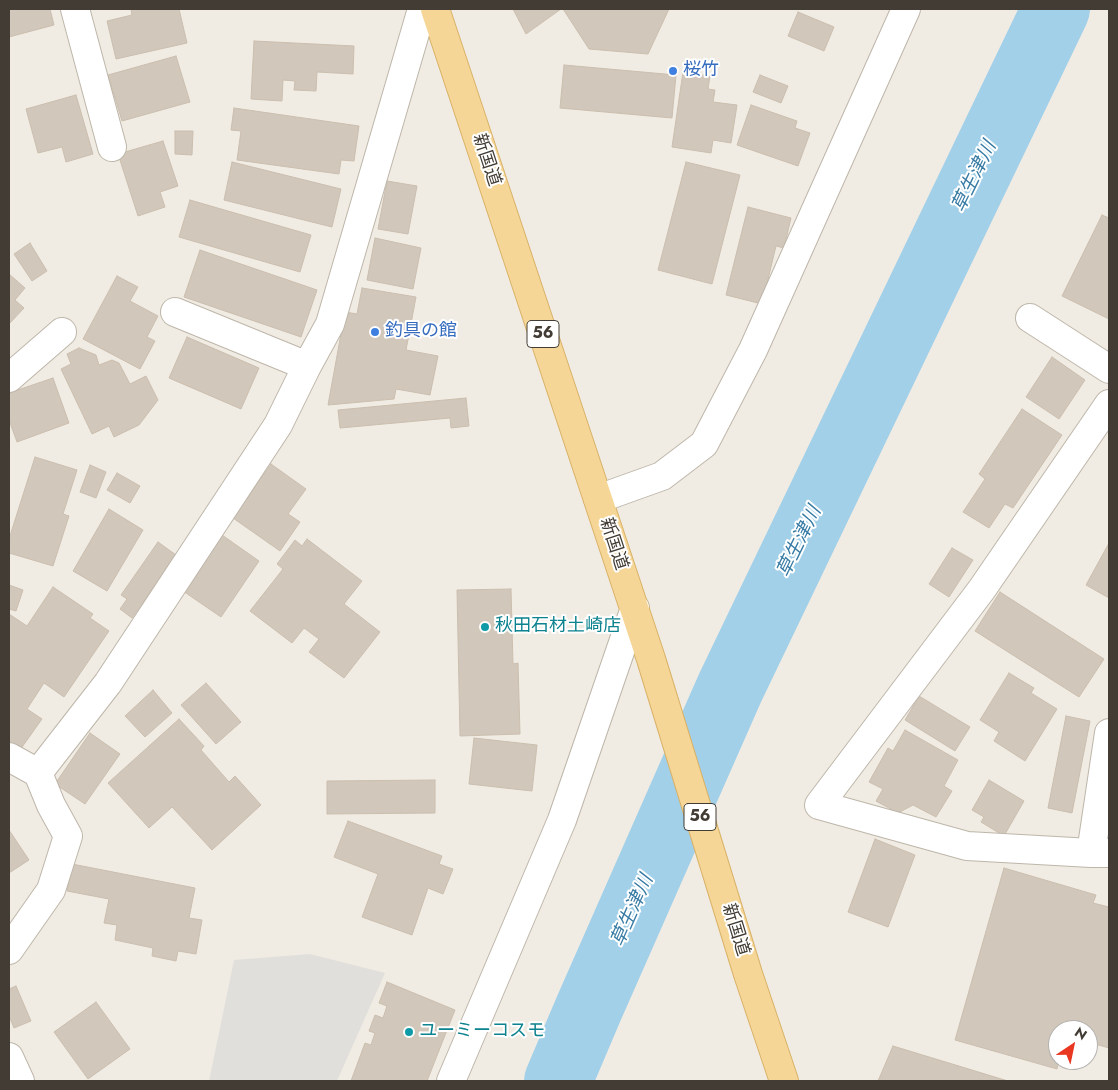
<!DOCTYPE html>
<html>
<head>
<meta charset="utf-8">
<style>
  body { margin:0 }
  #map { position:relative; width:1118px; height:1090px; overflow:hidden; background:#f0ece3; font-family:Jost,sans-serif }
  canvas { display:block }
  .frame { position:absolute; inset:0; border:10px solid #423c34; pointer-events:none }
  .north { position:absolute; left:1048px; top:1020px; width:50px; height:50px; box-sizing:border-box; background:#fff; border:1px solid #b3b1ae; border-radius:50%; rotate:34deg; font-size:14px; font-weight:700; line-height:20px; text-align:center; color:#423c34 }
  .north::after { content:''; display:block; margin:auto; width:18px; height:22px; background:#e93722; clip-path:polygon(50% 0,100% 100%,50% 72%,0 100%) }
</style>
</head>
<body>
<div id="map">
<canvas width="1118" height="1090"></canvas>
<div class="frame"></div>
<div class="north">N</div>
</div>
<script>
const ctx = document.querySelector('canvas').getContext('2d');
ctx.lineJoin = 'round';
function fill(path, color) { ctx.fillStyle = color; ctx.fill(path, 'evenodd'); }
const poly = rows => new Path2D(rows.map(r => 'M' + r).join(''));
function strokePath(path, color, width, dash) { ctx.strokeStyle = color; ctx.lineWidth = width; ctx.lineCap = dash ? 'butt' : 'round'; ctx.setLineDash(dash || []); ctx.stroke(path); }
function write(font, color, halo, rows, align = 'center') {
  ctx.font = font + ' Jost,"Noto Sans JP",sans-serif'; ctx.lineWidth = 4; ctx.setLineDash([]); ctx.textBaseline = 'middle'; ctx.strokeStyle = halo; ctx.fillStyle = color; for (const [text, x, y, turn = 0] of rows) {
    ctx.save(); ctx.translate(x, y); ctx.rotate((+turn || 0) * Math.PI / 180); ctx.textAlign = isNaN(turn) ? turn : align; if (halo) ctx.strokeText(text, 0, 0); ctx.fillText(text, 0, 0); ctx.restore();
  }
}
fill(poly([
  [310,954,385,973,337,1081,209,1081,234,960]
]), '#e1dfdc');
strokePath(poly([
  [558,1081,589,1008,730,688,1056,9]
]), '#a3d0e9', 68);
const building = poly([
  [9,9,50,9,54,25,9,37,9,9],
  [131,9,179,9,187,43,116,59,107,21,132,15,131,9],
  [513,9,561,9,526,34,513,9],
  [563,9,669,9,648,54,589,49,563,9],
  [798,12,834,27,824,51,788,36,798,12],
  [254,41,354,46,353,74,317,72,316,91,294,90,295,81,283,80,282,101,251,99,254,41],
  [176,56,190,102,122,121,108,75,176,56],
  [564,65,676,75,672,118,560,108,564,65],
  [683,72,710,76,708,89,715,90,713,102,737,105,731,143,713,140,711,153,672,147,683,72],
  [760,75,788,86,781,103,753,92,760,75],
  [76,95,93,154,66,162,62,147,38,153,26,109,76,95],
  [751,105,797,121,795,128,810,133,798,166,737,145,751,105],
  [234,108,359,126,354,161,341,160,339,174,237,160,241,131,231,130,234,108],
  [175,131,193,131,192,155,175,154,175,131],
  [163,141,178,186,160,192,165,207,138,216,118,154,163,141],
  [232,162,341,189,332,227,224,200,232,162],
  [686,162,740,175,712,284,658,270,686,162],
  [387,181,417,186,408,234,378,229,387,181],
  [190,200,311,235,300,272,179,237,190,200],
  [748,207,791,218,784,248,776,246,762,304,726,295,748,207],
  [1102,215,1109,218,1109,319,1062,296,1102,215],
  [375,238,421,248,413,289,367,280,375,238],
  [30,243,47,271,32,281,14,254,30,243],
  [200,250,317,290,301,337,184,297,200,250],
  [9,274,25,288,15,300,24,308,9,324,9,274],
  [117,276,138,287,130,301,158,316,147,337,155,341,140,369,83,339,117,276],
  [362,288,416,297,406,350,438,356,430,395,396,389,394,399,328,405,345,312,357,314,362,288],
  [187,337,259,368,241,409,169,378,187,337],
  [79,348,96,355,99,365,112,360,119,363,130,384,146,376,158,400,139,425,114,437,109,426,92,434,61,369,71,364,67,354,79,348],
  [1052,357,1085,380,1059,419,1026,397,1052,357],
  [53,378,69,423,17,442,9,420,9,393,53,378],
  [466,398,469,426,451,428,450,418,340,428,338,410,466,398],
  [1022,409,1062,435,1013,508,1005,504,989,528,963,512,985,479,979,474,1022,409],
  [35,457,77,470,63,514,69,516,53,566,9,553,9,539,35,457],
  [271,464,306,489,288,514,300,522,280,551,233,518,271,464],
  [90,465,106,472,96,498,80,492,90,465],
  [117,473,140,486,130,503,107,490,117,473],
  [109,509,143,530,107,591,73,571,109,509],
  [222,535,259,561,221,617,183,591,222,535],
  [307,539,362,581,344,604,380,632,344,678,309,652,319,639,304,628,292,643,250,611,283,569,277,564,295,540,302,546,307,539],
  [158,542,176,555,132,618,120,609,127,599,121,595,158,542],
  [1109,543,1109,598,1086,585,1109,543],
  [952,548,973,560,949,597,929,584,952,548],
  [9,585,23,590,16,611,9,609,9,585],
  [53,587,93,614,90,618,109,631,64,697,44,683,27,709,42,719,20,750,9,742,9,614,27,626,53,587],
  [511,589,513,664,518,663,520,734,460,736,457,590,511,589],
  [1000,592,1104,659,1079,697,975,631,1000,592],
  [1009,673,1034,688,1031,693,1057,709,1025,761,994,741,999,732,980,720,1009,673],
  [206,683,241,722,216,744,181,705,206,683],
  [153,690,172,713,145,737,125,716,153,690],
  [919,696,970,727,955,751,905,720,919,696],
  [1066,716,1090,721,1072,813,1048,808,1066,716],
  [179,719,204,746,201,750,229,782,235,776,261,805,212,850,172,807,149,828,108,783,179,719],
  [905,730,958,760,944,786,952,791,936,817,913,805,898,813,876,801,883,789,869,782,888,748,893,751,905,730],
  [90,733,120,754,85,804,55,784,90,733],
  [474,738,537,745,532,791,469,784,474,738],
  [435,780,435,813,327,814,327,781,435,780],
  [989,780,1024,801,1004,836,981,822,984,817,972,810,989,780],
  [348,821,442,856,439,864,453,869,443,894,428,888,412,935,362,917,378,874,334,857,348,821],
  [9,830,29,860,9,873,9,830],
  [875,839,915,855,888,927,848,912,875,839],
  [72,864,195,888,189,918,202,920,196,954,178,951,176,961,152,956,153,948,115,940,117,925,104,923,109,899,67,891,72,864],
  [1004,868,1096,895,1093,903,1109,907,1109,1048,1088,1042,1088,1030,1058,1030,1058,1060,1059,1060,1057,1069,955,1040,1004,868],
  [387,982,455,1010,427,1081,351,1081,365,1043,371,1045,375,1033,369,1031,375,1015,383,1018,387,1006,379,1003,387,982],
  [16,986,31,1021,14,1028,9,1016,9,989,16,986],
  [96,1002,130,1049,88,1079,54,1032,96,1002],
  [893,1046,1008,1081,878,1081,893,1046]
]);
fill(building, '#d1c7ba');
strokePath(building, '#cbbeae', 1);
const minor = poly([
  [75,9,112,147],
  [175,312,307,366],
  [1030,318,1109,369],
  [9,378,62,332],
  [1109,404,982,589,819,805,967,846,1091,853,1109,853],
  [598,499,662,476,704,444,753,350,906,9],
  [9,757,38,773],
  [1091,853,1109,733],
  [9,950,51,890,68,836,51,805,38,773,108,683,278,425,307,366,330,324,422,9],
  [9,1057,20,1081],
  [451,1081,562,820,635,608]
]);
const major = poly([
  [435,9,651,659,748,974,784,1081]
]);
strokePath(minor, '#beb6aa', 30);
strokePath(major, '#d9b268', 30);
strokePath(minor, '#fff', 28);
strokePath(major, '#f6d697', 28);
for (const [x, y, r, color] of [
  [673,71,5,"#3f7fe0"],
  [375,332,5,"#3f7fe0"],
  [485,627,5,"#0f9aa8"],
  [409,1032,5,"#0f9aa8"]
]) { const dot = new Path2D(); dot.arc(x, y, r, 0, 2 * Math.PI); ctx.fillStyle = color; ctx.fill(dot); strokePath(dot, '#fff', 2); }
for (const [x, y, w] of [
  [543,334,32],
  [700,817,32]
]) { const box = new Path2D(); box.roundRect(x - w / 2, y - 13.5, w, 27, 4); ctx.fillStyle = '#fff'; ctx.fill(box); strokePath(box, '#423c34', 1); }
write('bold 16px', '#423c34', null, [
  ["56",543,334],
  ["56",700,817]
]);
write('18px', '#366cbe', '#fff', [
  ["桜竹",683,71],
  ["釣具の館",385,332]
], 'left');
write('18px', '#423c34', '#fff', [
  ["新国道",486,160,72],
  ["新国道",613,544,72],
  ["新国道",735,930,73]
]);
write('18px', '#0d838f', '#fff', [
  ["秋田石材土崎店",495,627],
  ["ユーミーコスモ",419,1032]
], 'left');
write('italic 19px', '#377ba4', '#fff', [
  ["草生津川",975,177,-64],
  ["草生津川",800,542,-64],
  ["草生津川",633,911,-66]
]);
</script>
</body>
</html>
